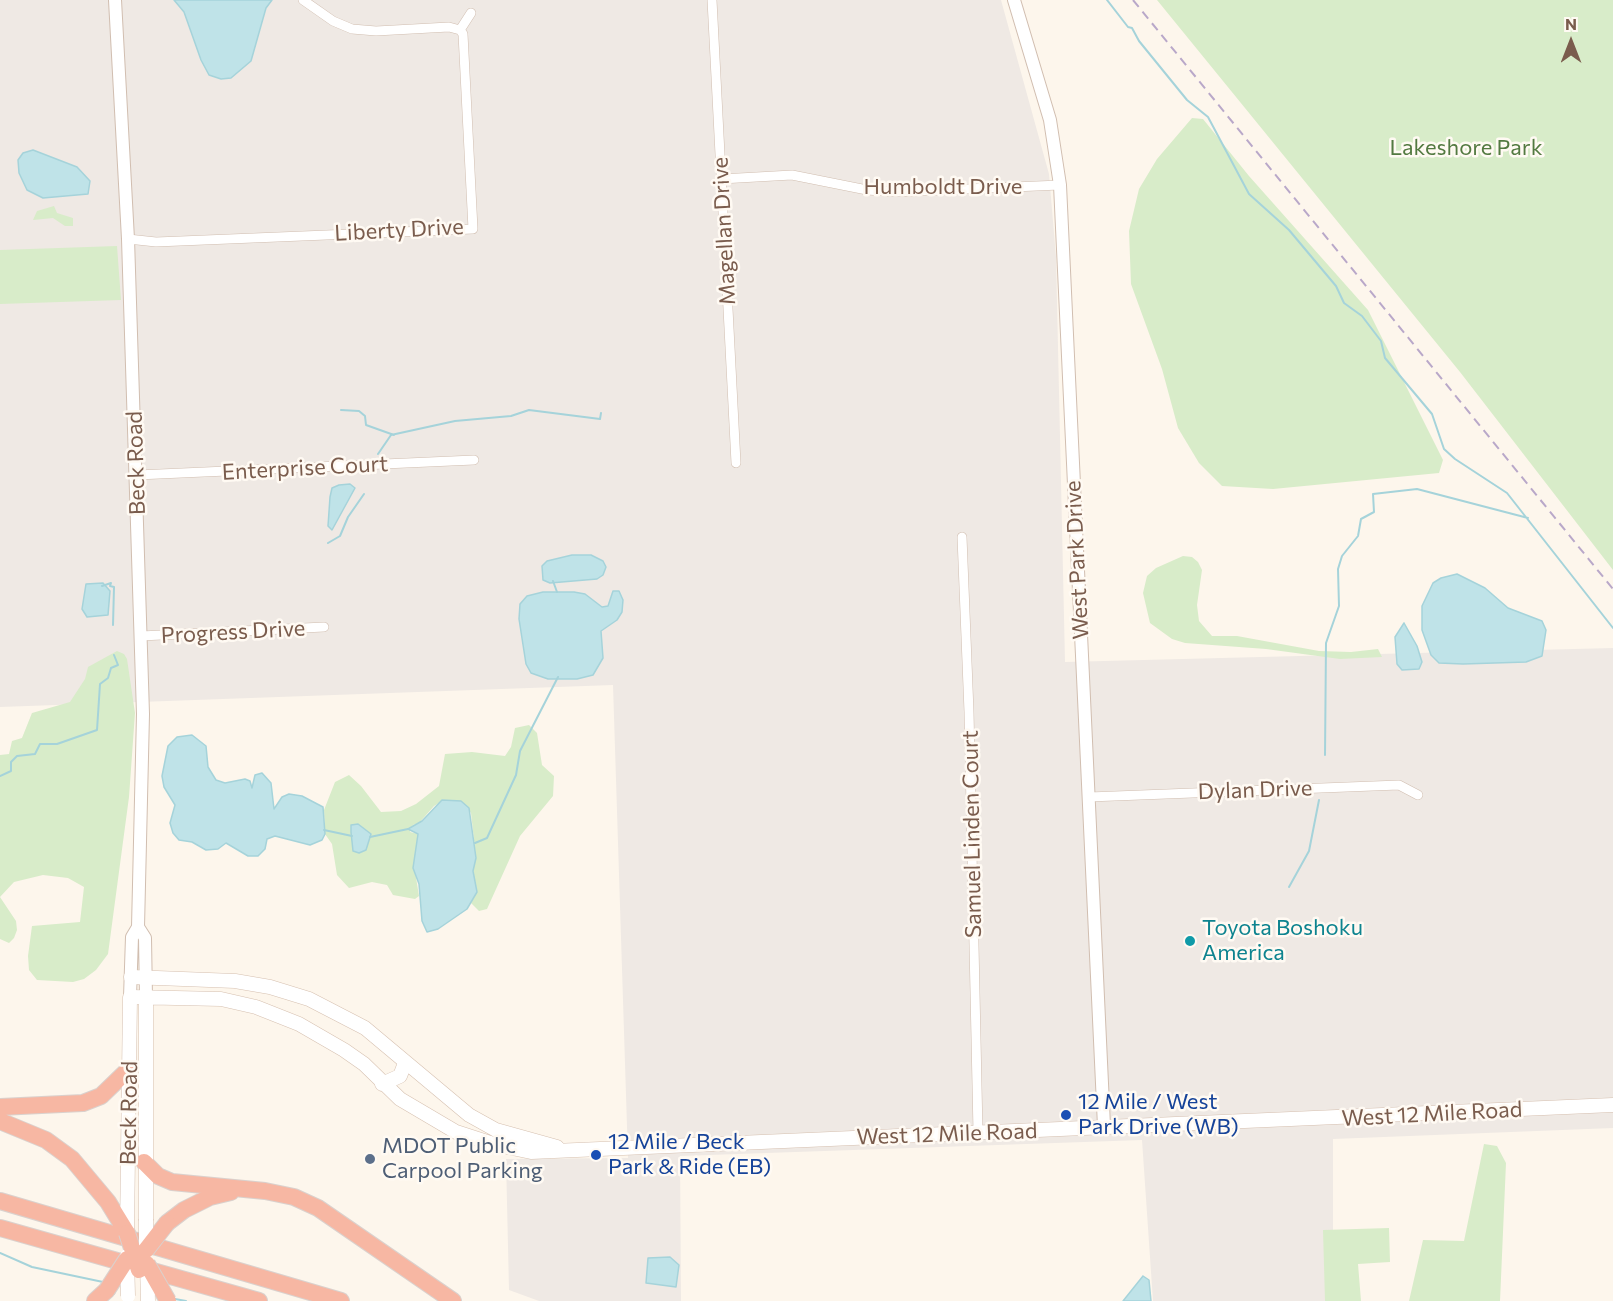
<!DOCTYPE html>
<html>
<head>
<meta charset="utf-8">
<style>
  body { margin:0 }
  #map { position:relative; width:1613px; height:1301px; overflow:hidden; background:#fdf6ec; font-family:Commissioner,sans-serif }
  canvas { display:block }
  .north { position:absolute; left:1541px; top:12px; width:60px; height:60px; -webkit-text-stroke:4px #fffaf3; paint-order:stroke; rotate:0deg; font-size:16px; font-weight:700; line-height:24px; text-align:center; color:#7a5c4d }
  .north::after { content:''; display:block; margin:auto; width:21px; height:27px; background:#7a5c4d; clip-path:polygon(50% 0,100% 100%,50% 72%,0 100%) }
</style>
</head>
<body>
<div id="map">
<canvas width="1613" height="1301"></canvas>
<div class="north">N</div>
</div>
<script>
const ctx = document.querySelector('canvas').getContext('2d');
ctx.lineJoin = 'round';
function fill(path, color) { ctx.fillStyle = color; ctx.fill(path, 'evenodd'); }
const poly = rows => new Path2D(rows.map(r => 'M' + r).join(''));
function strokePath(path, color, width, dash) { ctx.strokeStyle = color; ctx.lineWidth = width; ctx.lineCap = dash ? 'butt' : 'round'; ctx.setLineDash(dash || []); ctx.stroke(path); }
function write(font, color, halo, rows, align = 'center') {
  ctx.font = font + ' Commissioner,sans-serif'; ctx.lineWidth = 5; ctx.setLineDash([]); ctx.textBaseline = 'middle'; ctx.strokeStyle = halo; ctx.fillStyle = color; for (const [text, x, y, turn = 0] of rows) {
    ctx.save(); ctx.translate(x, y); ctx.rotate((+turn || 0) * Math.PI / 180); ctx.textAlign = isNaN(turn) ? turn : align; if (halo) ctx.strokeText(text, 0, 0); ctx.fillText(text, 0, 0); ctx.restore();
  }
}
fill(poly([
  [0,0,1001,0,1049,174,1056,257,1065,662,1613,648,1613,1128,1333,1139,1333,1301,1153,1301,1142,1140,680,1156,681,1301,539,1301,509,1290,506,1159,628,1158,613,685,0,707]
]), '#efe9e4');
fill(poly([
  [1157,0,1613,0,1613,570,1460,372],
  [1192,118,1203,119,1249,176,1368,310,1443,460,1439,473,1273,489,1222,486,1199,463,1178,428,1162,369,1131,284,1129,231,1139,189,1157,159],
  [54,206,57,213,73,218,73,226,65,226,53,218,33,220,37,211],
  [117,246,121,300,0,304,0,250],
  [1183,556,1192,557,1198,562,1202,570,1197,605,1199,621,1212,636,1237,636,1319,651,1351,652,1378,649,1382,657,1340,659,1266,649,1185,643,1172,639,1150,623,1143,593,1147,576,1156,568],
  [117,651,124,654,127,659,135,713,129,797,108,954,96,970,84,979,73,982,37,980,29,970,28,956,32,926,80,922,84,887,68,878,43,875,14,882,0,897,16,921,17,930,14,938,9,943,0,939,0,755,9,754,12,741,22,738,32,713,70,702,85,679,88,667],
  [529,725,537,733,542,765,554,776,553,796,520,836,487,909,479,911,471,903,477,891,473,871,476,858,471,813,461,801,444,800,434,806,419,823,413,825,410,832,418,834,419,838,414,865,419,896,415,899,393,895,387,885,372,882,349,888,337,875,332,844,325,834,324,810,335,782,349,775,361,786,381,812,401,811,416,804,439,786,445,754,472,752,505,756,511,747,515,728],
  [1484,1144,1497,1146,1506,1163,1500,1301,1409,1301,1423,1240,1464,1241],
  [1389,1228,1390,1262,1358,1264,1361,1301,1325,1301,1323,1230]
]), '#d8ecc9');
const water = poly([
  [174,0,272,0,266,8,251,61,231,78,221,79,209,75,201,60,184,12,174,0],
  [33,150,77,167,90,181,88,194,43,198,27,190,19,173,18,160,23,153,33,150],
  [339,485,350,484,355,488,332,530,328,526,330,497,332,488,339,485],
  [572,555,591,555,603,561,606,567,603,575,597,579,550,583,543,580,542,566,547,561,572,555],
  [1457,574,1485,588,1508,608,1542,621,1546,630,1542,656,1526,662,1463,664,1439,663,1431,655,1422,630,1422,606,1433,583,1441,578,1457,574],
  [103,583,110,591,108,615,87,617,82,609,86,584,103,583],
  [613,591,619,591,623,600,622,612,617,620,601,631,603,658,593,675,577,679,548,679,531,673,526,664,519,619,520,604,527,596,543,592,574,592,585,594,602,607,608,606,613,591],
  [1404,623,1417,646,1422,662,1419,669,1402,670,1397,664,1395,637,1404,623],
  [192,735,206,746,208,767,216,780,225,783,245,779,250,781,252,788,255,775,262,773,271,783,274,809,282,797,289,794,302,796,323,807,325,834,322,840,310,845,275,836,267,839,265,849,258,856,248,856,226,843,218,849,206,850,192,842,179,840,173,833,170,823,175,805,164,787,162,776,168,746,177,737,192,735],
  [442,800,461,801,469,808,476,858,473,871,477,892,467,909,438,929,427,932,422,921,419,884,413,868,418,834,408,829,422,821,442,800],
  [358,824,371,834,366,850,359,853,353,851,351,832,351,825,358,824],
  [670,1257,679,1265,676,1287,646,1283,648,1258,670,1257],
  [1143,1276,1149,1280,1151,1301,1123,1301,1143,1276]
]);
fill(water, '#bfe3e8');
strokePath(water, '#a5d3da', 1.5);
strokePath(poly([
  [1107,0,1128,27,1132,28,1139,41,1187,100,1208,117,1249,194,1289,230,1336,286,1344,303,1362,316,1381,341,1385,358,1432,414,1444,449,1455,459,1507,493,1613,628],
  [341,410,359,411,365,416,366,425,394,435],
  [378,454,391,435,455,421,511,416,529,410,600,419,601,413],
  [328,543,340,536,348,517,364,494],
  [553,581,557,592],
  [102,586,111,583,110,586,114,587,113,625],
  [1325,755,1326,643,1339,606,1338,569,1342,556,1358,536,1361,519,1374,512,1373,494,1417,489,1528,518],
  [0,776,11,771,11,762,17,756,35,754,40,744,57,744,97,730,100,684,108,678,111,668,118,665,114,655],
  [324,830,352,836],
  [370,837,408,829],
  [475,843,487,838,516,775,520,751,558,677],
  [1289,887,1309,851,1319,800],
  [0,1253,32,1267,103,1282],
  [175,1299,186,1301]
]), '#a5d3da', 2);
const minor = poly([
  [712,0,736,463],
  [460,30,471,13],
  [721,179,792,175,867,190,897,192,1060,185],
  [128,239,156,242,473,229,463,34,460,30,449,27,376,31,352,29,333,21,303,0],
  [137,475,474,460],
  [962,537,969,712,978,1132],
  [141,636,324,627],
  [1089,797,1399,785,1418,795]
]);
const tertiary = poly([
  [115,0,128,239,143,714,138,927,132,937,130,997],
  [1014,0,1050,120,1060,185,1104,1126],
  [138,927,145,938,146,997]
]);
const secondary = poly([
  [131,977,235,981,270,987,309,999,365,1028,469,1115,496,1130,557,1147],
  [146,997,146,1219],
  [382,1084,400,1076,405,1063],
  [127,1233,130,997,221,999,256,1007,299,1024,344,1050,364,1064,400,1099,456,1132,493,1144,531,1152,1613,1105]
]);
const motorway = poly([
  [0,1107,83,1103,101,1096,130,1068],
  [0,1121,46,1140,72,1159,108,1202,127,1233],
  [144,1162,158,1176,172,1182,265,1191,294,1197,318,1208,453,1301],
  [0,1201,341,1301],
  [167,1223,184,1210,210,1197,231,1192],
  [0,1228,259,1301],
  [95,1301,107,1290]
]);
strokePath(minor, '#d1beb0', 10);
strokePath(tertiary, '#d1beb0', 14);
strokePath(secondary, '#d6c0b0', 15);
strokePath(motorway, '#dad1cd', 18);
strokePath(minor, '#fff', 9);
strokePath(tertiary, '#fff', 12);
strokePath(secondary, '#fff', 14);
strokePath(motorway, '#f7b7a3', 16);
strokePath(poly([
  [1133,0,1613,589]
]), '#b9a8c9', 2, [9, 6]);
const secondaryBridge = poly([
  [146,1219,146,1250],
  [127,1256,128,1296],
  [147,1264,148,1301]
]);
const motorwayBridge = poly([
  [127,1233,139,1270],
  [146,1250,167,1223],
  [147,1264,168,1301],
  [107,1290,127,1259]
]);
strokePath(secondaryBridge, '#d6c0b0', 15, []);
strokePath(motorwayBridge, '#dad1cd', 18, []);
strokePath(secondaryBridge, '#fff', 14);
strokePath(motorwayBridge, '#f7b7a3', 16);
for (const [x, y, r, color] of [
  [1190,941,6,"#0f9aa8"],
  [1066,1115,6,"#1a4fb4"],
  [596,1155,6,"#1a4fb4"],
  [370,1159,6,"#5c6f8a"]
]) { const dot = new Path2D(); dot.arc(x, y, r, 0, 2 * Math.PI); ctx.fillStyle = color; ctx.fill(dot); strokePath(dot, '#fffaf3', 2); }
write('22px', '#537a41', '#fffaf3', [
  ["Lakeshore Park",1466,148]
]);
write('22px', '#7a5c4d', '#fffaf3', [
  ["Humboldt Drive",943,187],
  ["Liberty Drive",399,230,-3],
  ["Magellan Drive",724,231,-93],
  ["Beck Road",136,463,-92],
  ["Enterprise Court",305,468,-3],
  ["West Park Drive",1077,560,-93],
  ["Progress Drive",233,632,-3],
  ["Dylan Drive",1255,790,-2],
  ["Samuel Linden Court",972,834,-91],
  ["Beck Road",129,1113,-89],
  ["West 12 Mile Road",1432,1114,-3],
  ["West 12 Mile Road",947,1134,-2]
]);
write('22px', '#0d838f', '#fffaf3', [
  ["Toyota Boshoku",1202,928],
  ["America",1202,953]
], 'left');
write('22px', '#164399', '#fffaf3', [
  ["12 Mile / West",1078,1102],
  ["Park Drive (WB)",1078,1127],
  ["12 Mile / Beck",608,1142],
  ["Park & Ride (EB)",608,1167]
], 'left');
write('22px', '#4e5e75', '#fffaf3', [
  ["MDOT Public",382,1146],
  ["Carpool Parking",382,1171]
], 'left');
</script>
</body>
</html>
